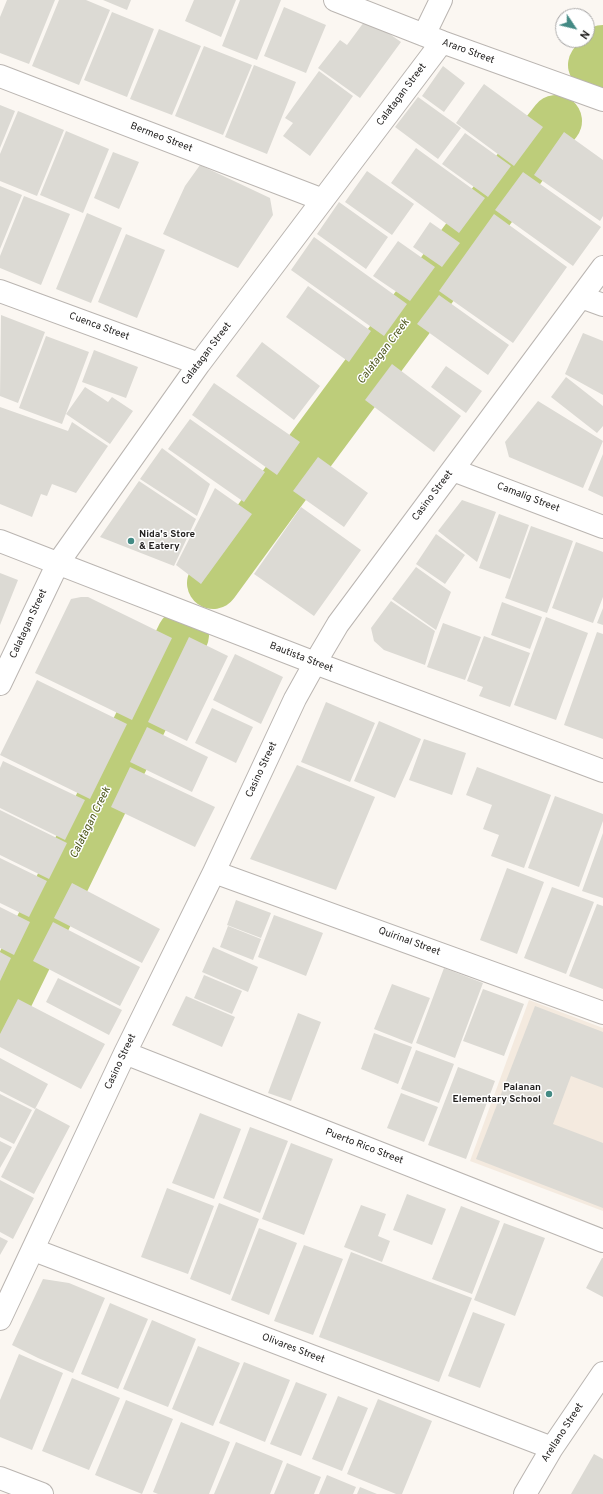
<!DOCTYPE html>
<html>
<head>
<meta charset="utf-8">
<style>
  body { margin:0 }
  #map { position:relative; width:603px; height:1494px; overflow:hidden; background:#fbf7f2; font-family:Overpass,sans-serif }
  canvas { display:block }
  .north { position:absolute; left:555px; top:8px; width:40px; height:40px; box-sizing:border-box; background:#fff; border:1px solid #a6a5a5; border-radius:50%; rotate:125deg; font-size:11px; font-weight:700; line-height:16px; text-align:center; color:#211f1e }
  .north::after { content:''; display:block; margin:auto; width:14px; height:18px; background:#438a84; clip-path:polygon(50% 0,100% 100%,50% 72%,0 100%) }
</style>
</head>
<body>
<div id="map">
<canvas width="603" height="1494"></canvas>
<div class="north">N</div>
</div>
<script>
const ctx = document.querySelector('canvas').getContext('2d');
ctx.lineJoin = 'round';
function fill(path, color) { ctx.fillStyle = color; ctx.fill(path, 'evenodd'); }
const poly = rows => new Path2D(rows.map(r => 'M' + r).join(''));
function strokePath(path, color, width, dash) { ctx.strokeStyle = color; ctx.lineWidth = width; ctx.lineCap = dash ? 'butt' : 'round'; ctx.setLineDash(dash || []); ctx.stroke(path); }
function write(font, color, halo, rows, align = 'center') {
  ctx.font = font + ' Overpass,sans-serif'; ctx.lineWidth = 3; ctx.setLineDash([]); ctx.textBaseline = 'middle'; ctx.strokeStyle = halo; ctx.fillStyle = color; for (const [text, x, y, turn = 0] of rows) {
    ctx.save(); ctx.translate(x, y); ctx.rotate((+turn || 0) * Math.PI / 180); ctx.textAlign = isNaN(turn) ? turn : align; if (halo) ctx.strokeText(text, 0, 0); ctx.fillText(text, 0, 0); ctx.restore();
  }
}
fill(poly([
  [529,1000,603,1028,603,1211,470,1161]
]), '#f4eadf');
strokePath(poly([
  [594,65,603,51],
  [213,583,275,498,530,154,556,121],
  [0,1011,183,635]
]), '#bdcd7a', 52);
fill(poly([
  [7,0,55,0,29,64,0,53,0,17],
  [59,0,86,0,110,10,79,85,32,66],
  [103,0,131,0,127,10],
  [194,0,236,0,221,37,185,21],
  [240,0,281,0,257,60,222,46],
  [284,7,326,25,306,73,264,56],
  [112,12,154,29,127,97,84,80],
  [367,18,401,42,360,98,318,68,340,40,347,45],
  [159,29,201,46,172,115,130,99],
  [204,46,252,65,223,135,175,116],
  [254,65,296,82,267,154,225,137],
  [443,66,465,83,444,112,422,96],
  [319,71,353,96,310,156,283,136,293,123,285,118],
  [484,84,543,127,514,166,456,123],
  [418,97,461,128,438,159,395,127],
  [0,105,15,111,0,148],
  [18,111,64,130,37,196,0,181,0,154],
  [66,131,109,149,83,213,40,195],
  [564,132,603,160,603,216,600,221,534,175],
  [465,133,511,166,488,197,442,164],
  [416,148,485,198,459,233,391,183],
  [113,152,139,162,119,209,94,198],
  [200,165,270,198,273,215,238,268,163,234,185,186],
  [367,171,414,204,392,235,345,202],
  [523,172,601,227,573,266,495,210],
  [0,186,22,195,0,249],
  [24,196,70,214,41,285,0,268,0,256],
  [339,202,388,237,366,269,317,234],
  [87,213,122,228,91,303,56,289],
  [494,214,567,267,513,343,439,291],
  [430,222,460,243,442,267,413,247],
  [126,234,165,250,137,318,98,302],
  [314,237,407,304,384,336,291,270],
  [398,241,435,267,410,301,373,276],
  [308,286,371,331,349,362,286,317],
  [439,295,509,345,488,375,417,324],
  [1,315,45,332,18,403,0,396],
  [583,333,603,341,603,395,565,374],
  [46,336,89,352,62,424,19,408],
  [262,342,320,386,294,420,236,376],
  [94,350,138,367,126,398,82,382],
  [392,364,461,416,434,452,365,400],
  [446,366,482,391,466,413,431,387],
  [566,377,603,406,603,426,597,433,551,397],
  [214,383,300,442,277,475,192,415],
  [85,387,108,402,112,397,133,411,110,444,66,414],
  [538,401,603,441,583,488,509,457,505,442],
  [0,407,68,431,72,422,108,446,76,493,52,484,47,496,41,494,32,517,0,504],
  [190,419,265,472,244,502,168,449],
  [162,448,210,484,197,516,140,479],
  [603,454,603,497,588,490],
  [318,457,368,493,344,527,293,491],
  [139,481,196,519,174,566,100,537],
  [215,488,252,514,201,584,176,565],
  [462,500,496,512,477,562,438,531],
  [301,507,361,550,314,616,254,574],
  [499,514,529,525,510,579,479,568],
  [531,526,573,541,547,613,505,598],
  [436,534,465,555,445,584,416,564],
  [576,542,603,552,603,597,593,623,552,608],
  [416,567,451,592,436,630,392,599],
  [0,573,18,580,0,625],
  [81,597,88,597,172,638,132,720,35,673,71,599],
  [391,601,435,631,425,665,384,650,374,641,371,628],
  [502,602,542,617,530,649,491,635],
  [603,608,603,625,597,623],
  [546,617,588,633,556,720,514,705],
  [443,623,481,637,465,680,427,667],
  [597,632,603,634,603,739,564,725],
  [484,636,530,653,510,707,479,696,483,687,467,681],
  [189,637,228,656,187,741,148,722],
  [235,654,283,677,261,724,213,700],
  [37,680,127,724,90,799,0,755],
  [326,702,375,723,350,782,301,762],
  [212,708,253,727,236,763,195,743],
  [379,721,421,739,395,798,354,781],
  [147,727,208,757,192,792,130,762],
  [424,739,466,753,452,795,409,780],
  [3,761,85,800,65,840,0,808,0,768],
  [297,765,375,797,336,890,250,859],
  [130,767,215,807,195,847,111,807],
  [477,767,551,795,524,868,491,856,499,835,483,829,492,805,466,795],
  [555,796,603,814,603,821,579,887,528,868],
  [0,810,67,843,49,879,0,855],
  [603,833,603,898,582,891],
  [0,858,47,881,29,917,0,903],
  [507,868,544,882,517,954,480,940],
  [72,883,160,929,142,963,54,918],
  [552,887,594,902,566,974,524,958],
  [236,900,271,913,261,938,227,925],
  [597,904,603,906,603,989,569,976],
  [0,907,30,922,14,955,0,948],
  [274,915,323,933,306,976,258,957],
  [53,922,140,967,120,1006,33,961],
  [228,926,261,939,253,960,220,947],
  [213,947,258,967,248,992,202,972],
  [0,952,11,958,0,981],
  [444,968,483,983,455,1058,416,1043],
  [204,975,242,991,232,1014,194,998],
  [58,978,122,1010,109,1035,46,1002],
  [392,984,430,998,412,1044,374,1029],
  [483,989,524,1004,504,1056,463,1041],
  [186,996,235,1017,222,1047,172,1025],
  [18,999,105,1044,81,1089,0,1047,0,1034],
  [535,1006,603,1032,603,1088,571,1076,553,1124,603,1143,603,1208,476,1159],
  [298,1013,321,1022,291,1101,268,1093],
  [374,1033,412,1047,398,1084,361,1069],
  [416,1050,454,1064,439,1103,401,1089],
  [0,1058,48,1084,35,1109,0,1091],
  [458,1067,495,1081,466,1159,428,1145],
  [401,1093,438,1107,424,1142,387,1128],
  [0,1094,32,1110,14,1144,0,1137],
  [36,1108,70,1126,34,1194,1,1177],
  [200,1113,241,1129,214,1199,172,1183],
  [250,1127,288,1141,260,1213,223,1198],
  [0,1141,12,1147,0,1168],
  [291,1143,333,1159,304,1235,262,1219],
  [0,1180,34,1198,13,1239,0,1232],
  [167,1188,214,1206,188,1274,141,1257],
  [407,1194,446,1209,432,1245,393,1230],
  [219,1203,259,1219,230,1295,190,1279],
  [361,1205,386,1214,378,1236,390,1241,382,1262,344,1247],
  [461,1206,500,1221,472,1294,432,1279],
  [504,1223,545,1238,515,1316,474,1300],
  [259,1228,297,1243,269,1315,231,1300],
  [0,1237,8,1241,0,1255],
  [304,1245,343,1259,313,1335,274,1321],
  [351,1252,472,1298,439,1382,319,1337],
  [602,1258,603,1258,603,1297,586,1288],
  [43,1279,69,1283,105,1298,73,1373,38,1358,12,1345],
  [110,1303,148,1319,118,1389,81,1374],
  [473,1312,505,1324,480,1388,448,1376],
  [152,1320,196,1339,168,1407,123,1389],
  [198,1346,240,1363,213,1426,172,1409],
  [19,1354,63,1373,32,1450,0,1437,0,1400],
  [244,1362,290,1380,265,1442,219,1423],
  [72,1378,120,1398,89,1470,42,1451],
  [296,1382,327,1394,301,1456,270,1444],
  [338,1396,368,1408,342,1471,312,1459],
  [378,1399,432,1421,402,1494,396,1494,347,1474],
  [126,1400,173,1419,142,1494,95,1475],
  [181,1422,230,1442,209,1494,158,1494,153,1492],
  [236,1442,283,1461,270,1494,214,1494],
  [594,1454,603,1459,603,1494,571,1494],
  [287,1463,321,1477,314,1494,274,1494],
  [327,1475,356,1487,353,1494,319,1494],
  [360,1487,377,1494,357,1494]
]), '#dcdad4');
const minor = poly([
  [335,0,442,42,603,100],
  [424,35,441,0],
  [0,76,323,200],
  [0,291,199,364],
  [581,297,603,305],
  [453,470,603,527],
  [0,541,315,663,603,771],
  [0,684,58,563,199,364,442,42],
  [214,872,603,1013],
  [125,1053,603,1241],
  [34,1250,552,1448],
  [0,1319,125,1053,214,872,295,699,315,663,338,624,603,267],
  [0,1478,42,1494],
  [525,1494,552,1448,603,1373]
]);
strokePath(minor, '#bab5b1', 24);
strokePath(minor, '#fff', 22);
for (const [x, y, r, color] of [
  [131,541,4,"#438a84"],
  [549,1094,4,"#438a84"]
]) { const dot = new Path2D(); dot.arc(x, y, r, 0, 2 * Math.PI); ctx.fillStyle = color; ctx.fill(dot); strokePath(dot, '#fff', 1.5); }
write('10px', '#211f1e', '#fff', [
  ["Araro Street",468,52,20],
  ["Calatagan Street",402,95,-53],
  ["Bermeo Street",161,138,21],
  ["Cuenca Street",99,327,20],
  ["Calatagan Street",207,354,-53],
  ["Casino Street",433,496,-53],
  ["Camalig Street",528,498,21],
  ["Calatagan Street",29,624,-65],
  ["Bautista Street",301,658,21],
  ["Casino Street",262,770,-65],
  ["Quirinal Street",409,942,20],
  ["Casino Street",121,1062,-65],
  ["Puerto Rico Street",364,1147,21],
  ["Olivares Street",293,1349,21],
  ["Arellano Street",563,1433,-57]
]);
write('bold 10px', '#211f1e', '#fff', [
  ["Nida's Store",139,535],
  ["& Eatery",139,547],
  ["Palanan",541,1088,"right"],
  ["Elementary School",541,1100,"right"]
], 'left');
write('italic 11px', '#4b5519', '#fff', [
  ["Calatagan Creek",384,352,-53],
  ["Calatagan Creek",91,823,-64]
]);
</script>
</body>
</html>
